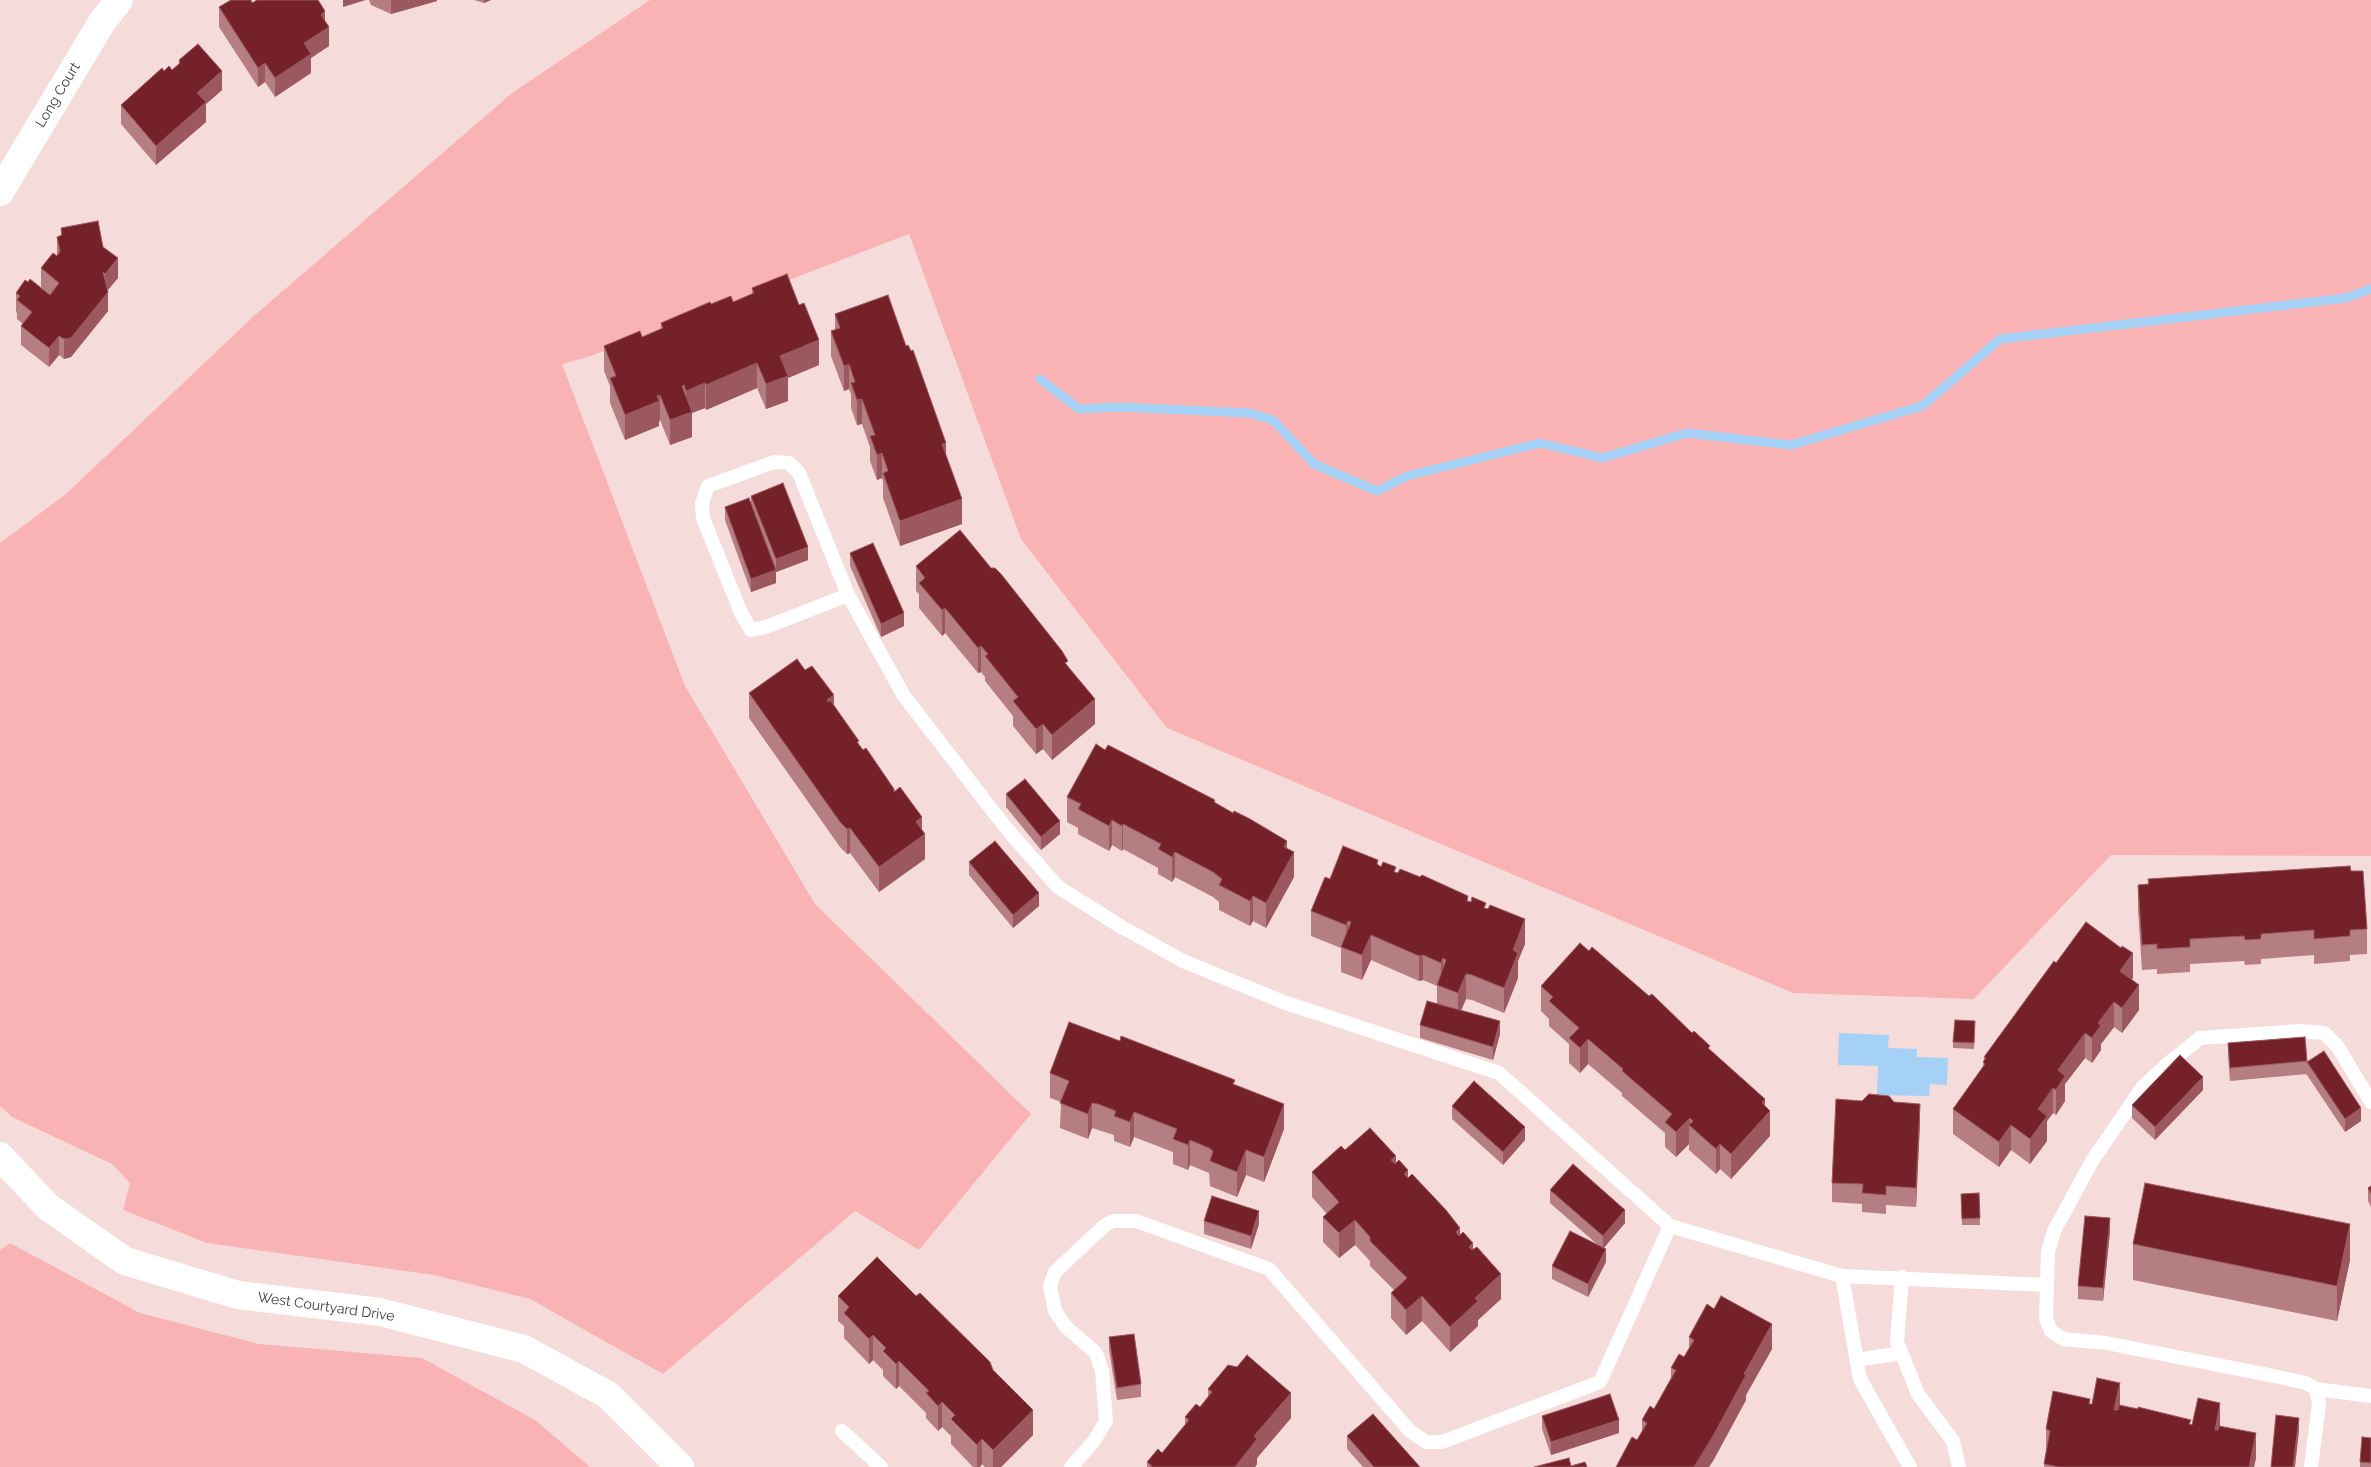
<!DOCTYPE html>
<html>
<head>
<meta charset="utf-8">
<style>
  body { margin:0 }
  canvas { display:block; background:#f6dbdb }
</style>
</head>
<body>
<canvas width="2371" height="1467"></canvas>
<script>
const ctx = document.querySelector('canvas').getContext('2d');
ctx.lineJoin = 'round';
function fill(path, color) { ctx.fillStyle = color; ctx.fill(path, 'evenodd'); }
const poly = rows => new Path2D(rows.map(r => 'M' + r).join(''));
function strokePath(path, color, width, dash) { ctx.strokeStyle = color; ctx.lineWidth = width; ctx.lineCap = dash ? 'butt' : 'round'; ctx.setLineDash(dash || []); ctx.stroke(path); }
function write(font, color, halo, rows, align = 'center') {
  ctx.font = font + ' Raleway,sans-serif'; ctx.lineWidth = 5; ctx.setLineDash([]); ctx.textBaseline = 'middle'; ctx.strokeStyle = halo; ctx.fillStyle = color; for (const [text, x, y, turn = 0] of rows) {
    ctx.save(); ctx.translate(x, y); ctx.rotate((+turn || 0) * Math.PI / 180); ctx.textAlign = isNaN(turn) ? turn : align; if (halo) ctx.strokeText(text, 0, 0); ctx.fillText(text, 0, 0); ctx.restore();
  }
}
fill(poly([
  [650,0,2371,0,2371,856,2111,855,1974,999,1793,993,1167,728,1021,539,909,234,588,357,562,364,685,686,815,904,1031,1114,919,1250,855,1211,663,1374,530,1299,434,1275,207,1243,123,1210,130,1183,112,1164,12,1117,0,1106,0,543,66,494,255,315,512,93],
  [10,1243,140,1313,259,1344,422,1358,535,1420,590,1467,0,1467,0,1250]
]), '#fab3b4');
fill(poly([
  [1839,1033,1889,1035,1888,1048,1917,1049,1917,1057,1948,1058,1947,1085,1930,1084,1929,1096,1877,1095,1878,1066,1838,1065]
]), '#a5d1f6');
strokePath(poly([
  [1040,379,1079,409,1120,407,1249,413,1273,420,1314,464,1377,491,1407,476,1540,443,1602,458,1687,433,1791,445,1922,406,2000,339,2346,298,2371,289]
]), '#a5d1f6', 9);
strokePath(poly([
  [848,595,766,627,751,630,741,613,703,518,702,503,708,486,774,462,789,463,799,473,848,595,904,696,1006,828,1058,887,1120,926,1183,961,1286,1003,1499,1073,1670,1226,1842,1276,2047,1285],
  [1842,1276,1860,1379,1910,1467],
  [1902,1277,1897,1342,1918,1394,1953,1441,1959,1467],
  [1857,1360,1901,1353],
  [2316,1389,2371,1396],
  [842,1431,881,1467],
  [1071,1467,1094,1441,1106,1421,1102,1371,1096,1353,1066,1327,1055,1311,1050,1286,1055,1272,1104,1226,1113,1221,1136,1221,1269,1269,1410,1431,1426,1442,1442,1442,1600,1382,1670,1226],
  [2311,1467,2319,1404,2316,1389,2306,1383,2269,1375,2106,1343,2063,1339,2051,1331,2046,1319,2048,1252,2054,1231,2092,1161,2142,1088,2165,1066,2200,1038,2300,1031,2324,1033,2338,1047,2371,1102]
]), '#fff', 14);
strokePath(poly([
  [0,192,102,22,119,0],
  [0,1156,48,1207,125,1261,238,1295,380,1312,524,1349,608,1395,680,1467]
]), '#fff', 28);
fill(poly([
  [369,0,437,0,437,1,391,14,371,5],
  [474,0,491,0,484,3],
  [252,3,325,22,329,46,311,58,311,73,275,97,265,82,258,87,219,27,219,7],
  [179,60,222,90,206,104,206,122,156,165,121,124,121,105,172,70,179,64],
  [61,228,103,247,118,278,108,290,108,311,71,357,64,359,59,355,49,367,21,345,21,326,23,324,17,319,17,313,16,312,16,293,50,295,41,287,41,268,57,255,57,237,61,236],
  [752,288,819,365,788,378,788,401,766,409,757,388,706,410,705,408,692,413,692,437,670,445,660,420,659,421,659,426,625,440,610,403,610,386,604,371,604,346,642,337,661,329,661,323,733,302,752,294],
  [835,314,946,455,962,524,900,546,883,498,883,481,882,478,877,480,870,461,870,447,862,424,857,425,851,408,851,394,849,389,844,391,831,356,831,331,835,330],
  [751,496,808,560,776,572,776,583,751,592,725,520,725,507,751,503],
  [850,553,904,626,881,637,850,566],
  [916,566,1068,666,1095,724,1052,760,1043,749,1036,754,1013,726,1013,716,985,681,985,677,981,672,978,673,945,633,942,636,919,608,919,594,916,591],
  [805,670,834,705,859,745,922,831,925,859,879,892,850,853,847,854,840,847,749,718,749,693],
  [1105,750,1215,803,1287,849,1294,877,1266,928,1253,921,1250,926,1219,910,1219,902,1213,897,1175,877,1172,882,1158,874,1158,868,1123,849,1122,851,1112,845,1109,851,1078,834,1078,828,1067,822,1067,797],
  [1006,794,1060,834,1041,850,1006,807],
  [969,862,1039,906,1013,928,969,875],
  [1378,865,1486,908,1525,944,1518,961,1518,978,1504,1013,1472,1000,1466,999,1461,1010,1500,1034,1493,1060,1420,1038,1420,1025,1437,1003,1437,986,1423,980,1419,981,1371,960,1362,980,1341,972,1341,948,1311,936,1311,911],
  [2351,871,2367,929,2367,954,2350,955,2350,961,2314,964,2314,955,2261,959,2261,964,2245,965,2244,961,2190,964,2190,972,2157,974,2157,969,2142,970,2138,910,2138,885,2148,884,2148,879],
  [1589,951,1692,1033,1710,1050,1765,1106,1770,1136,1731,1179,1720,1169,1716,1174,1689,1150,1689,1144,1676,1157,1665,1147,1665,1133,1622,1096,1622,1093,1588,1064,1580,1073,1569,1063,1569,1044,1549,1026,1549,1019,1541,1011,1541,986],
  [2133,978,2132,979,2139,1010,2122,1033,2114,1027,2101,1044,2101,1050,2092,1063,2085,1058,2065,1084,2065,1101,2056,1115,2053,1113,2047,1121,2047,1141,2030,1164,2011,1150,1999,1167,1953,1134,1953,1109,1983,1067,1984,1057],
  [1975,1028,1974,1049,1953,1048,1953,1042],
  [2228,1043,2307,1061,2307,1074,2230,1081,2228,1056],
  [2307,1062,2361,1121,2345,1132,2307,1075],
  [1050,1073,1235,1085,1284,1129,1264,1182,1246,1175,1237,1197,1210,1186,1209,1173,1190,1165,1188,1170,1173,1164,1173,1152,1134,1137,1130,1147,1114,1141,1114,1135,1098,1130,1092,1128,1088,1139,1060,1128,1061,1102,1050,1098],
  [2203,1090,2155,1140,2132,1118,2132,1105],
  [1862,1101,1894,1102,1920,1123,1916,1207,1886,1205,1886,1214,1862,1212,1862,1204,1832,1202,1832,1183],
  [1452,1106,1525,1140,1503,1165,1452,1119],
  [1396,1163,1473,1249,1501,1299,1478,1320,1478,1326,1450,1352,1422,1321,1406,1335,1391,1318,1391,1293,1394,1290,1370,1266,1370,1261,1355,1245,1339,1258,1323,1242,1323,1217,1327,1214,1312,1197,1312,1172],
  [2371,1186,2371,1207,2368,1201,2368,1188],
  [1550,1190,1625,1223,1603,1248,1606,1262,1588,1297,1552,1279,1552,1266,1599,1246,1550,1203],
  [1979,1193,1980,1225,1962,1225,1961,1194],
  [1204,1221,1259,1224,1251,1249,1204,1234],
  [2110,1231,2103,1301,2078,1299,2078,1286],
  [2133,1244,2350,1260,2337,1321,2133,1280],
  [838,1296,916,1296,993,1370,1033,1435,1001,1467,985,1467,982,1464,980,1467,973,1467,951,1444,951,1436,942,1427,938,1431,926,1418,926,1413,899,1386,896,1389,883,1376,883,1370,873,1360,869,1364,844,1338,844,1326,838,1321],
  [1109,1337,1141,1384,1141,1397,1117,1400,1109,1350],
  [1689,1337,1772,1349,1746,1395,1746,1400,1713,1461,1637,1440,1642,1432,1642,1420,1654,1409,1671,1378,1671,1368,1684,1357,1689,1348],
  [1208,1389,1291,1418,1257,1458,1257,1464,1255,1467,1147,1467,1147,1462,1162,1453,1185,1425,1185,1417,1200,1407,1208,1397],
  [2090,1404,2120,1405,2191,1425,2220,1426,2256,1458,2254,1467,2044,1467,2046,1454,2046,1429],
  [1542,1416,1619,1433,1551,1455,1542,1429],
  [1347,1436,1420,1467,1363,1467,1347,1449],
  [2371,1438,2371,1467,2360,1467,2360,1462]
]), '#b57e82');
fill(poly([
  [343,0,366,0,343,7],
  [391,0,437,0,437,1,391,14],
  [484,0,491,0,484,3],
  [325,11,325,29,329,27,329,46,311,58,311,73,275,97,275,78,304,43,321,15],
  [265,63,265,82,258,87,258,68],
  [222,71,222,90,206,104,206,122,156,165,156,146,197,93],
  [118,258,118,278,105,293,105,274],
  [108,292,108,311,71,357,64,359,64,339],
  [59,336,59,355,49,367,49,348],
  [819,340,819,365,788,378,788,401,766,409,766,384,780,356],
  [757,363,757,388,706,410,706,385],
  [849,364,849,389,844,391,844,366],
  [705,383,705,408,692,413,692,437,670,445,670,420,686,414,686,391],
  [660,395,660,420,659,421,659,426,625,440,625,415],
  [862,399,862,424,857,425,857,400],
  [946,443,946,468,942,444],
  [882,453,882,478,877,480,877,455],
  [962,499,962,524,900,546,900,521],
  [808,547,808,560,776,572,776,559],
  [776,570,776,583,751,592,751,579],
  [945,608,945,633,942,636,942,610],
  [904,613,904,626,881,637,881,624],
  [981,646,981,672,978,673,978,648],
  [834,695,834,720,827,700],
  [1095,699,1095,724,1052,760,1052,735],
  [1043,724,1043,749,1036,754,1036,729],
  [922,817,922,836,925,834,925,859,879,892,879,867,916,822],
  [1112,820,1112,845,1109,851,1109,826],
  [1060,821,1060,834,1041,850,1041,837],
  [1123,824,1123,849,1122,851,1122,826],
  [850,828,850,853,847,854,847,829],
  [1287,841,1287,864,1294,852,1294,877,1266,928,1266,903,1284,847],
  [1175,852,1175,877,1172,882,1172,857],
  [1039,893,1039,906,1013,928,1013,915],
  [1253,896,1253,921,1250,926,1250,901],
  [1525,919,1525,944,1518,961,1518,978,1504,1013,1504,988,1513,950],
  [1348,921,1348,946,1346,950,1346,925],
  [1371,935,1371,960,1362,980,1362,955],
  [2133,953,2133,978,2120,996,2120,971],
  [1423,955,1423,980,1419,981,1419,956],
  [1443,958,1443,983,1441,988,1441,963],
  [1466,974,1466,999,1458,1018,1458,993],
  [2139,985,2139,1010,2122,1033,2122,1008],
  [2114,1002,2114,1027,2101,1044,2101,1050,2092,1063,2092,1038,2098,1023],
  [1500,1021,1500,1034,1493,1060,1493,1047],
  [2085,1033,2085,1058,2065,1084,2065,1101,2056,1115,2056,1090,2058,1070],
  [1588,1039,1588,1064,1580,1073,1580,1048],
  [2203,1077,2203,1090,2155,1140,2155,1127],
  [2053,1088,2053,1113,2047,1121,2047,1141,2030,1164,2030,1139,2038,1109],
  [1765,1099,1765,1117,1770,1111,1770,1136,1731,1179,1731,1154,1762,1103],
  [1092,1103,1092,1128,1088,1139,1088,1114],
  [1284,1104,1284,1129,1264,1182,1264,1157],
  [1920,1104,1920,1123,1916,1207,1916,1188],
  [2361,1108,2361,1121,2345,1132,2345,1119],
  [1134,1112,1134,1137,1130,1147,1130,1122],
  [1690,1118,1690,1126,1689,1125,1689,1144,1676,1157,1676,1132],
  [2011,1125,2011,1150,1999,1167,1999,1142],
  [1525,1127,1525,1140,1503,1165,1503,1152],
  [1190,1140,1190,1165,1188,1170,1188,1145],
  [1720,1144,1720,1169,1716,1174,1716,1149],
  [1246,1150,1246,1175,1237,1197,1237,1172],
  [1396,1156,1396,1181,1391,1160],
  [1408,1170,1408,1195,1404,1174],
  [1625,1210,1625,1223,1603,1249,1603,1236],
  [1259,1211,1259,1224,1251,1249,1251,1236],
  [2110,1218,2110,1231,2103,1301,2103,1288],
  [1355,1220,1355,1245,1339,1258,1339,1233],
  [2350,1224,2350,1260,2337,1321,2337,1286],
  [1460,1228,1460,1253,1456,1232],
  [1473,1243,1473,1268,1469,1247],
  [1606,1249,1606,1262,1588,1297,1588,1284],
  [1501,1274,1501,1299,1478,1320,1478,1326,1450,1352,1450,1327,1475,1298],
  [1422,1296,1422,1321,1406,1335,1406,1310],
  [1772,1324,1772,1349,1746,1395,1746,1400,1713,1461,1709,1467,1694,1467,1744,1374],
  [873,1335,873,1360,869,1364,869,1339],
  [899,1361,899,1386,896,1389,896,1364],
  [2120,1383,2120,1408,2114,1435,2114,1410],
  [1291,1393,1291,1418,1257,1458,1257,1464,1255,1467,1235,1467,1254,1436],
  [942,1402,942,1427,938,1431,938,1406],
  [2220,1403,2220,1428,2215,1455,2215,1430],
  [1033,1410,1033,1435,1001,1467,993,1467,993,1450],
  [2299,1418,2299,1431,2295,1467,2293,1467],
  [1619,1420,1619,1433,1551,1455,1551,1442],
  [2256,1433,2256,1458,2254,1467,2249,1467],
  [982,1439,982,1464,980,1467,977,1467,977,1445]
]), '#9b595f');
const building = poly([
  [231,0,251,0,252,3,257,0,318,0,325,11,321,15,329,27,304,43,311,54,275,78,265,63,258,68,219,7,231,0],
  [198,44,222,71,197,93,206,102,156,146,121,105,162,68,164,71,169,66,172,70,180,63,179,60,198,44],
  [98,221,103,247,118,258,105,274,103,272,108,292,71,338,64,339,59,336,49,348,21,326,32,312,17,300,20,296,16,293,25,280,28,282,30,279,50,295,59,283,41,268,53,253,57,256,60,251,57,237,62,235,61,228,98,221],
  [787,274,799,305,804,303,819,340,780,356,788,376,766,384,757,363,706,385,705,383,686,391,684,385,682,386,692,412,670,420,660,395,657,396,659,401,625,415,610,378,616,376,604,346,640,331,642,337,663,328,661,323,710,302,711,304,731,296,733,302,754,293,752,288,787,274],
  [888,295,906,346,908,345,911,351,913,350,946,443,942,444,962,499,900,521,883,473,888,471,882,453,877,455,870,436,875,435,862,399,857,400,851,383,855,382,849,364,844,366,831,331,840,328,835,314,888,295],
  [783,483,808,547,776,559,751,496,783,483],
  [749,498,776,570,751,579,725,507,749,498],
  [960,530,991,568,995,568,1001,574,1062,651,1068,661,1065,663,1095,699,1052,735,1043,724,1036,729,1013,701,1018,697,985,656,988,654,981,646,978,648,945,608,942,610,919,583,925,578,916,566,960,530],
  [873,543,904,613,881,624,850,553,873,543],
  [797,659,805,670,812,666,834,695,827,700,828,702,830,700,859,741,857,742,863,750,866,748,894,789,894,792,900,787,922,817,916,822,925,834,879,867,850,828,847,829,840,822,749,693,797,659],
  [1096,744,1105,750,1108,745,1215,800,1214,802,1233,813,1234,811,1250,819,1287,841,1284,847,1294,852,1266,903,1253,896,1250,901,1219,885,1222,879,1213,872,1175,852,1172,857,1158,849,1161,844,1123,824,1122,826,1112,820,1109,826,1078,809,1081,804,1067,797,1096,744],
  [1025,779,1060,821,1041,837,1006,794,1025,779],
  [995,841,1039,893,1013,915,969,862,995,841],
  [1343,846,1378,860,1377,864,1381,867,1383,862,1396,867,1394,872,1398,873,1400,869,1420,877,1422,875,1468,896,1467,901,1471,902,1472,897,1486,903,1484,908,1488,909,1490,905,1525,919,1513,950,1518,953,1504,988,1472,975,1466,974,1458,993,1437,985,1446,960,1443,958,1441,963,1423,955,1419,956,1371,935,1362,955,1341,947,1351,922,1348,921,1346,925,1311,911,1325,877,1330,879,1343,846],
  [2350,866,2351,871,2363,871,2367,929,2350,930,2350,936,2314,939,2314,930,2261,934,2261,939,2245,940,2244,936,2190,939,2190,947,2157,949,2157,944,2142,945,2138,885,2149,884,2148,879,2350,866],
  [2086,922,2121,948,2122,946,2133,953,2120,971,2139,985,2122,1008,2114,1002,2098,1023,2101,1025,2092,1038,2085,1033,2058,1070,2065,1076,2056,1090,2053,1088,2038,1109,2047,1116,2030,1139,2011,1125,1999,1142,1953,1109,1985,1064,1983,1062,1986,1058,1984,1057,2054,961,2056,963,2086,922],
  [1580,943,1589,951,1592,947,1649,996,1652,994,1692,1033,1694,1031,1710,1046,1708,1048,1765,1099,1762,1103,1770,1111,1731,1154,1720,1144,1716,1149,1689,1125,1693,1121,1690,1118,1676,1132,1665,1122,1672,1114,1622,1071,1623,1069,1588,1039,1580,1048,1569,1038,1579,1028,1549,1001,1553,997,1541,986,1580,943],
  [1427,1001,1500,1021,1493,1047,1420,1025,1427,1001],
  [1955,1020,1975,1021,1974,1043,1953,1042,1955,1020],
  [1069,1022,1120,1041,1121,1036,1235,1080,1233,1084,1284,1104,1264,1157,1246,1150,1237,1172,1210,1161,1213,1151,1209,1148,1190,1140,1188,1145,1173,1139,1177,1129,1134,1112,1130,1122,1114,1116,1116,1111,1098,1104,1092,1103,1088,1114,1060,1103,1069,1081,1050,1073,1069,1022],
  [2305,1037,2307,1061,2230,1068,2228,1043,2305,1037],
  [2324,1051,2361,1108,2345,1119,2307,1062,2324,1051],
  [2180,1055,2203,1077,2155,1127,2132,1105,2180,1055],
  [1474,1081,1525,1127,1503,1152,1452,1106,1474,1081],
  [1869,1094,1889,1096,1894,1102,1920,1104,1916,1188,1886,1186,1886,1195,1862,1193,1863,1184,1832,1183,1836,1099,1862,1101,1869,1094],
  [1370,1128,1396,1156,1391,1160,1395,1164,1399,1160,1408,1170,1404,1174,1408,1178,1412,1174,1446,1210,1460,1228,1456,1232,1459,1236,1463,1232,1473,1243,1469,1247,1472,1250,1477,1247,1501,1274,1475,1298,1478,1301,1450,1327,1422,1296,1406,1310,1391,1293,1407,1278,1370,1241,1370,1237,1355,1220,1339,1233,1323,1217,1339,1202,1312,1172,1341,1146,1345,1150,1370,1128],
  [1573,1164,1625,1210,1603,1236,1550,1190,1573,1164],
  [2145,1183,2350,1224,2337,1286,2133,1244,2145,1183],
  [2371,1186,2371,1194,2368,1188,2371,1186],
  [1979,1193,1980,1218,1962,1219,1961,1194,1979,1193],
  [1212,1196,1259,1211,1251,1236,1204,1221,1212,1196],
  [2085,1216,2110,1218,2103,1288,2078,1286,2085,1216],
  [1570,1231,1606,1249,1588,1284,1552,1266,1570,1231],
  [877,1257,916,1296,920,1293,990,1362,993,1370,1033,1410,993,1450,982,1439,977,1445,951,1419,955,1415,942,1402,938,1406,926,1393,929,1391,899,1361,896,1364,883,1351,886,1348,873,1335,869,1339,844,1313,849,1307,838,1296,877,1257],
  [1721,1296,1772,1324,1744,1374,1746,1375,1713,1436,1694,1467,1616,1467,1632,1437,1637,1440,1647,1423,1642,1420,1650,1406,1654,1409,1676,1370,1671,1368,1679,1354,1684,1357,1694,1340,1689,1337,1707,1304,1714,1309,1721,1296],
  [1134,1334,1141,1384,1117,1388,1109,1337,1134,1334],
  [1247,1355,1291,1393,1254,1436,1257,1439,1235,1467,1150,1467,1152,1466,1147,1462,1158,1449,1162,1453,1189,1420,1185,1417,1196,1404,1200,1407,1212,1392,1208,1389,1228,1365,1237,1367,1247,1355],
  [2097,1378,2120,1383,2114,1410,2118,1410,2119,1405,2138,1409,2138,1407,2191,1420,2189,1424,2192,1425,2198,1398,2220,1403,2215,1430,2218,1430,2219,1426,2256,1433,2249,1467,2059,1467,2044,1464,2050,1431,2046,1429,2053,1391,2090,1399,2089,1404,2092,1404,2097,1378],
  [1610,1394,1619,1420,1551,1442,1542,1416,1610,1394],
  [1373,1414,1420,1467,1374,1467,1347,1436,1373,1414],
  [2276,1415,2299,1418,2293,1467,2271,1467,2276,1415],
  [2362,1437,2371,1438,2371,1463,2360,1462,2362,1437],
  [1569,1458,1571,1466,1585,1462,1587,1467,1534,1467,1569,1458]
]);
fill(building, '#74212a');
strokePath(building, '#9b595f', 1);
write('14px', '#423737', '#fff', [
  ["Long Court",58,95,-59],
  ["West Courtyard Drive",326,1307,8]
]);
</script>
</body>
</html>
